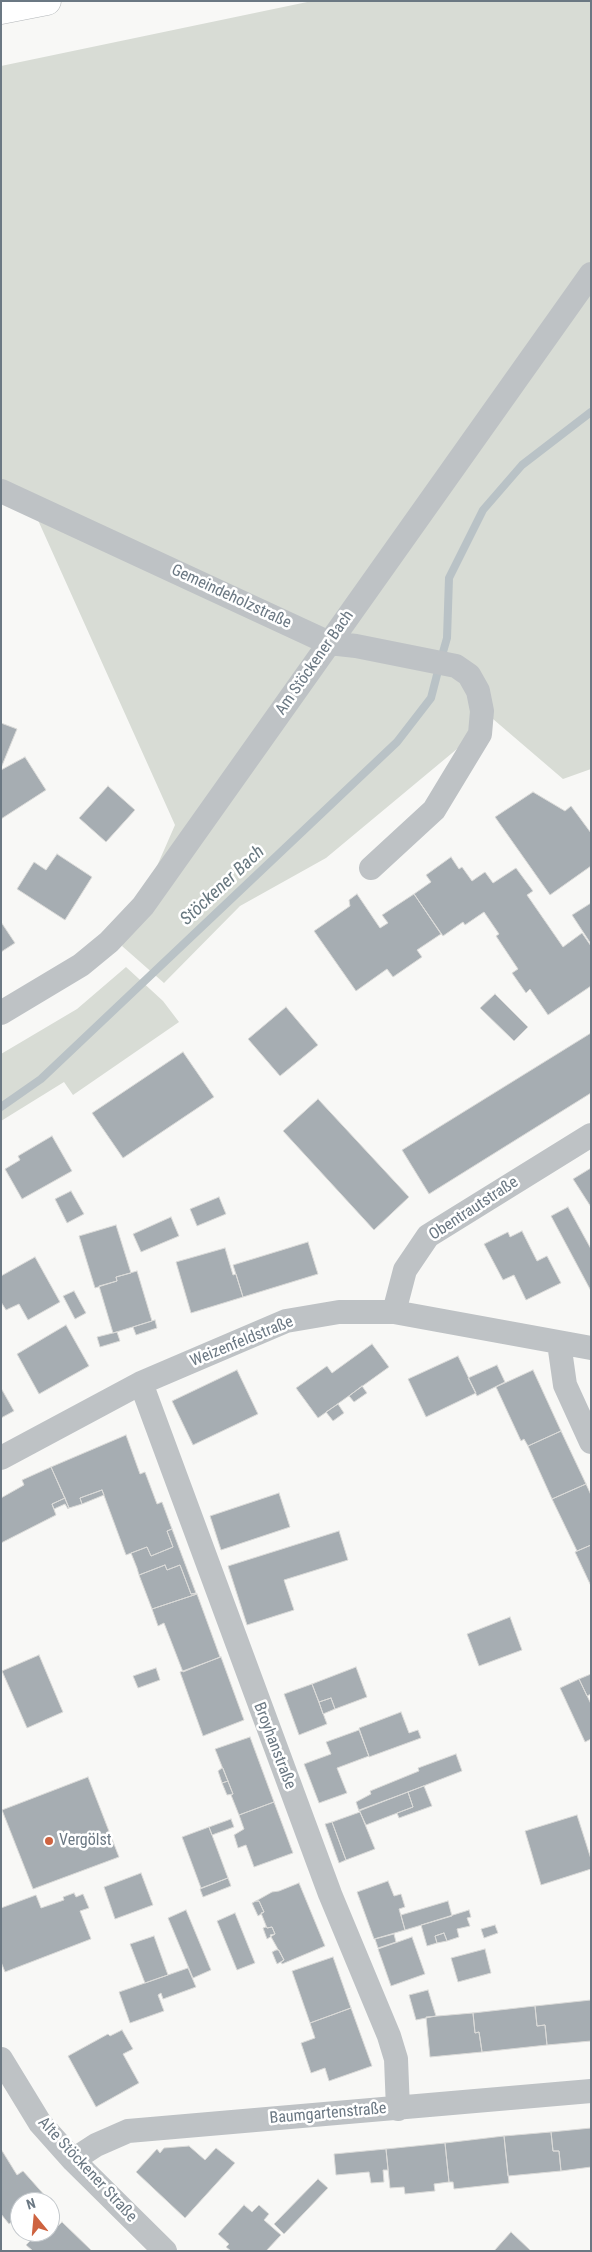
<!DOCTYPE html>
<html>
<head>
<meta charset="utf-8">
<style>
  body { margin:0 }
  #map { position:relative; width:592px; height:2252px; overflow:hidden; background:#f8f8f6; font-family:"Roboto Condensed",sans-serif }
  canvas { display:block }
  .frame { position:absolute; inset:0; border:2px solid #6b7883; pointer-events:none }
  .north { position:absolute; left:10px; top:2192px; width:50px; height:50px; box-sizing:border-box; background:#fff; border:1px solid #c4c9cd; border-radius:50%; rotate:343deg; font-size:14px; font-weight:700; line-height:20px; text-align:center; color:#6b7883 }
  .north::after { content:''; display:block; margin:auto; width:18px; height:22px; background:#ce6340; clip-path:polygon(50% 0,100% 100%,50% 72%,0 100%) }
</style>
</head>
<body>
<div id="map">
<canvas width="592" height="2252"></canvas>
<div class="frame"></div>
<div class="north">N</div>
</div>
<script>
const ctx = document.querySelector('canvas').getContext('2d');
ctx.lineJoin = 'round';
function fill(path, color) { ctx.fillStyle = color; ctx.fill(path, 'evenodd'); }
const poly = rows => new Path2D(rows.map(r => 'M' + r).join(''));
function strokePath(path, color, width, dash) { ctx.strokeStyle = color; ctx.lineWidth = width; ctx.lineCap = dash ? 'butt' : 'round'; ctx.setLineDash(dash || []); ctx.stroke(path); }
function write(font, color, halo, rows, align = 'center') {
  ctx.font = font + ' "Roboto Condensed",sans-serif'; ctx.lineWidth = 5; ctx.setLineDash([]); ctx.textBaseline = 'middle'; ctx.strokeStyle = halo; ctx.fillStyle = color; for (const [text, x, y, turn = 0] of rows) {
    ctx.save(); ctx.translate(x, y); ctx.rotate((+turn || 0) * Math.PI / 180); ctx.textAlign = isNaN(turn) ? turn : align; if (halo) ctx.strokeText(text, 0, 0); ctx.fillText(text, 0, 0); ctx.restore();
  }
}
fill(poly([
  [312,1,591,1,591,769,563,779,493,719,326,858,240,906,164,983,122,946,175,825,24,489,1,481,1,66],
  [126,967,163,1001,179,1022,73,1095,64,1082,1,1121,1,1054,77,1009]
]), '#d8dcd5');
strokePath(poly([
  [441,659,447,638,449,578,483,510,522,465,591,412],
  [1,1107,41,1079,397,742,431,698,439,667]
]), '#b9c2c6', 8);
const building = poly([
  [1,723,17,729,1,768,1,723],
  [25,757,46,790,1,819,1,770,25,757],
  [108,786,135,810,106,842,79,818,108,786],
  [533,792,565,811,571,806,591,833,591,866,550,895,495,817,533,792],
  [57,854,92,877,65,920,17,889,34,862,46,870,57,854],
  [451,857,459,869,462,867,472,881,485,872,493,883,516,868,533,891,527,895,563,947,582,933,591,946,591,986,548,1015,530,989,526,993,512,973,518,969,496,936,499,934,484,912,465,925,463,922,443,936,414,894,431,882,426,875,451,857],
  [357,894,380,928,388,923,382,915,414,894,441,934,417,950,422,957,393,977,387,969,356,991,314,931,350,906,349,900,357,894],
  [591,903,591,944,572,915,591,903],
  [1,922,15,943,1,952,1,922],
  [495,994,528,1027,514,1041,480,1008,495,994],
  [286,1007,318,1045,280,1076,248,1039,286,1007],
  [591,1033,591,1093,429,1194,402,1150,591,1033],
  [183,1052,214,1097,123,1158,92,1113,183,1052],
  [318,1099,409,1197,374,1230,283,1131,318,1099],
  [52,1136,72,1171,22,1199,5,1169,20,1160,18,1156,52,1136],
  [591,1168,591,1207,573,1179,591,1168],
  [71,1191,84,1214,67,1223,55,1199,71,1191],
  [219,1197,226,1214,197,1226,190,1209,219,1197],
  [568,1207,591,1249,591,1291,551,1216,568,1207],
  [171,1217,179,1236,141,1252,133,1234,171,1217],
  [116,1225,131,1273,116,1277,117,1281,95,1288,79,1236,116,1225],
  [522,1231,537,1261,547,1256,561,1283,526,1300,514,1275,503,1280,484,1244,508,1232,510,1237,522,1231],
  [308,1242,318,1274,243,1297,233,1265,308,1242],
  [225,1248,233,1275,236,1274,243,1297,191,1313,176,1262,225,1248],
  [35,1257,60,1302,28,1320,19,1304,6,1310,1,1302,1,1276,35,1257],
  [137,1271,152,1321,113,1333,99,1286,117,1281,116,1277,137,1271],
  [74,1291,86,1313,75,1319,63,1296,74,1291],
  [155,1320,157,1328,136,1335,133,1327,155,1320],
  [66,1325,89,1366,39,1394,17,1354,66,1325],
  [117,1332,120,1341,100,1347,97,1337,117,1332],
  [372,1344,389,1367,318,1418,296,1388,327,1366,332,1373,372,1344],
  [458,1356,476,1393,426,1417,408,1379,458,1356],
  [497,1365,505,1382,477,1396,468,1378,497,1365],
  [237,1370,258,1414,193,1445,172,1401,237,1370],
  [533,1370,561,1431,528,1446,524,1439,521,1441,496,1387,533,1370],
  [362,1386,367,1393,354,1402,349,1396,362,1386],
  [1,1388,14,1411,1,1418,1,1388],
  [338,1404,344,1413,333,1421,326,1412,338,1404],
  [561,1431,586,1484,552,1499,528,1446,561,1431],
  [126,1435,140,1474,145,1472,157,1504,162,1502,172,1529,167,1531,173,1547,151,1556,147,1547,126,1555,102,1490,80,1498,82,1504,69,1508,51,1467,126,1435],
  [51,1467,65,1498,52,1504,56,1515,1,1543,1,1498,24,1485,22,1480,51,1467],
  [586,1484,591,1495,591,1545,577,1551,552,1499,586,1484],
  [102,1490,104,1495,82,1504,80,1498,102,1490],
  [279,1493,290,1527,221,1550,210,1516,279,1493],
  [65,1498,69,1508,68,1509,65,1504,54,1509,52,1504,65,1498],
  [172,1529,196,1593,191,1594,180,1565,167,1570,165,1565,139,1575,137,1568,131,1553,147,1547,151,1556,173,1547,167,1531,172,1529],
  [339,1531,348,1560,284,1580,294,1610,247,1625,228,1566,339,1531],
  [591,1545,591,1586,575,1552,591,1545],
  [165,1565,167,1570,180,1565,191,1594,197,1594,152,1609,139,1575,165,1565],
  [197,1594,220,1657,183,1672,164,1623,158,1626,152,1609,197,1594],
  [510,1617,522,1650,479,1666,467,1634,510,1617],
  [39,1655,63,1712,27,1728,2,1671,39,1655],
  [221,1657,244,1720,203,1736,180,1672,221,1657],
  [356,1667,367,1697,335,1709,331,1698,319,1702,312,1684,356,1667],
  [156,1668,160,1680,138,1688,133,1676,156,1668],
  [591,1674,591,1694,587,1696,579,1679,591,1674],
  [579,1679,591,1704,591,1739,585,1742,560,1688,579,1679],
  [312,1684,327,1724,299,1735,284,1694,312,1684],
  [331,1698,335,1709,323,1714,319,1702,331,1698],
  [401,1712,409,1733,418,1730,421,1738,369,1757,359,1728,401,1712],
  [359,1730,369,1756,337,1768,347,1793,319,1803,304,1764,331,1754,326,1742,359,1730],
  [250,1737,274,1802,239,1815,231,1795,233,1794,215,1749,250,1737],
  [456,1754,462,1771,359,1811,356,1802,371,1794,370,1791,419,1771,418,1768,456,1754],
  [222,1768,223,1768,228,1781,222,1783,218,1771,222,1768],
  [88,1777,119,1857,33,1889,2,1810,88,1777],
  [228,1781,233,1794,227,1795,222,1783,228,1781],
  [424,1786,432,1806,399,1818,397,1813,413,1807,408,1792,424,1786],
  [408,1792,413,1807,366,1825,359,1810,408,1792],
  [274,1802,293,1853,254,1867,246,1845,238,1848,234,1835,244,1829,239,1815,274,1802],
  [360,1812,375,1849,346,1860,332,1822,360,1812],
  [577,1815,591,1859,591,1869,541,1885,525,1831,577,1815],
  [231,1819,234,1827,212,1835,209,1827,231,1819],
  [332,1822,346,1860,339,1863,325,1824,332,1822],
  [209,1827,228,1878,201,1888,182,1837,209,1827],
  [141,1873,153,1905,115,1919,104,1887,141,1873],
  [228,1878,231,1886,203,1897,200,1889,228,1878],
  [388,1881,394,1896,401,1894,405,1907,399,1909,405,1930,374,1939,357,1892,388,1881],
  [299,1883,325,1946,282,1964,281,1962,284,1960,270,1935,275,1934,272,1927,267,1928,261,1913,264,1912,259,1901,256,1901,272,1892,279,1891,299,1883],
  [74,1893,76,1897,83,1894,89,1908,80,1911,91,1939,5,1972,1,1962,1,1908,36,1895,41,1908,64,1900,63,1897,74,1893],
  [256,1901,259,1901,264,1912,258,1916,252,1903,256,1901],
  [448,1901,452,1916,405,1930,401,1915,448,1901],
  [186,1910,211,1970,193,1978,168,1918,186,1910],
  [469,1910,471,1917,467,1918,470,1926,457,1929,459,1937,447,1941,444,1933,435,1936,437,1943,427,1946,421,1925,469,1910],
  [235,1913,255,1963,237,1970,217,1921,235,1913],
  [495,1925,498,1933,484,1938,481,1929,495,1925],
  [266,1927,267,1928,272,1927,275,1934,267,1939,263,1928,266,1927],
  [444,1933,447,1941,437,1943,435,1936,444,1933],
  [394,1934,396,1942,378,1948,375,1939,394,1934],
  [154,1936,168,1975,145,1983,130,1944,154,1936],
  [412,1937,425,1974,391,1986,378,1949,412,1937],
  [485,1949,491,1973,458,1982,451,1958,485,1949],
  [276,1950,279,1950,284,1960,277,1964,272,1952,276,1950],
  [333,1957,351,2008,310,2023,292,1971,333,1957],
  [188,1968,196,1987,163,1999,161,1993,158,1995,164,2011,130,2023,119,1992,188,1968],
  [428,1990,436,2016,416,2020,409,1995,428,1990],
  [591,2000,591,2041,547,2045,545,2025,537,2026,535,2006,591,2000],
  [535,2006,537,2026,545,2025,547,2045,482,2052,479,2032,475,2033,473,2013,535,2006],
  [351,2008,372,2066,329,2081,325,2068,311,2073,301,2043,315,2038,310,2023,351,2008],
  [473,2013,475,2033,479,2032,482,2052,430,2057,426,2017,473,2013],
  [122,2030,133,2049,123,2054,139,2083,96,2107,68,2056,108,2034,110,2036,122,2030],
  [591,2128,591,2167,561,2171,559,2151,553,2151,551,2132,591,2128],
  [551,2132,553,2151,559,2151,561,2171,508,2176,504,2136,551,2132],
  [504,2136,509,2183,454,2189,453,2182,449,2182,445,2143,504,2136],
  [445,2143,449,2182,434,2184,435,2191,405,2194,404,2187,390,2188,386,2149,445,2143],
  [189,2146,205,2160,216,2148,235,2163,185,2218,136,2172,157,2149,160,2153,164,2148,189,2146],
  [1,2149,17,2175,23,2171,47,2198,41,2202,20,2202,20,2216,9,2224,1,2214,1,2149],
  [386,2149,388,2170,383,2170,384,2182,371,2183,369,2172,336,2175,334,2154,386,2149],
  [318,2179,328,2188,284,2234,274,2224,318,2179],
  [244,2205,252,2212,259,2205,269,2214,264,2220,281,2235,266,2251,231,2251,226,2247,229,2244,218,2234,244,2205],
  [62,2222,92,2251,33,2251,26,2245,39,2232,50,2232,50,2226,54,2230,62,2222],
  [511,2232,531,2251,494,2251,511,2232]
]);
fill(building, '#a6adb2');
strokePath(building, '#dadad8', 1);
const major = poly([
  [1,10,47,1]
]);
strokePath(major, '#b2b6b9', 29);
strokePath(poly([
  [1,491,329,643,356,646,456,666,469,675,478,691,482,711,480,734,434,810,371,868],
  [1,1013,81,965,109,942,143,906,591,274],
  [394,1312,405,1270,428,1236,591,1135],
  [559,1343,565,1385,591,1442],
  [141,1383,330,1894,389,2036,396,2059,398,2109],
  [1,1458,141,1383,286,1321,339,1312,394,1312,591,1348],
  [1,2059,40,2123,73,2160,165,2251],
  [73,2160,96,2145,128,2131,591,2091]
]), '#bec2c5', 24);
strokePath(major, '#fff', 28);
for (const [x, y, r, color] of [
  [49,1841,5,"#ce6340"]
]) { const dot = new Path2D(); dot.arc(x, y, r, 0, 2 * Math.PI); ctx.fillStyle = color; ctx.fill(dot); strokePath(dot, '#fff', 2); }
write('16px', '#6b7883', '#fff', [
  ["Gemeindeholzstraße",231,597,25],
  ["Am Stöckener Bach",315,663,-55],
  ["Obentrautstraße",474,1209,-33],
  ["Weizenfeldstraße",242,1342,-22],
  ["Broyhanstraße",274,1746,69],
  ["Baumgartenstraße",328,2114,-5],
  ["Alte Stöckener Straße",87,2170,47]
]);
write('16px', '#6b7883', '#fff', [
  ["Vergölst",59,1841]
], 'left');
write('italic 18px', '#67777f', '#fff', [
  ["Stöckener Bach",223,886,-43]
]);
</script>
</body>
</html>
